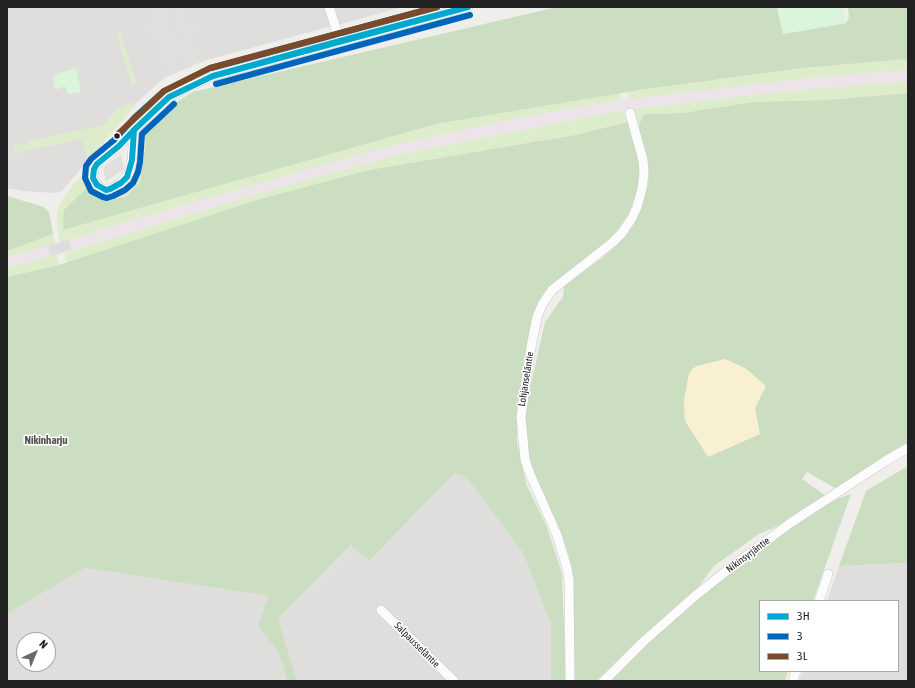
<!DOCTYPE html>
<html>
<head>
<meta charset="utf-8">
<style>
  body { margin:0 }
  #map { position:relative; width:915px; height:688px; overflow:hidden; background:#f0eeeb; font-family:"Asap Condensed",sans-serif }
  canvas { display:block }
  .frame { position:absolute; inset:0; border:8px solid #222; pointer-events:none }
  .legend { position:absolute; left:759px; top:600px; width:140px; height:72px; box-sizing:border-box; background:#fff; border:1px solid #a7a7a7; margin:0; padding:5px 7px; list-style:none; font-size:12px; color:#222 }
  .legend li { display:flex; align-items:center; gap:8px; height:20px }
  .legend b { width:20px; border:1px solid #a7a7a7 }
  .north { position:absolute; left:16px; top:632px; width:40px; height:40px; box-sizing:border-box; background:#fff; border:1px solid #a7a7a7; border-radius:50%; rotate:44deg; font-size:11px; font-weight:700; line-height:16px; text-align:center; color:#222 }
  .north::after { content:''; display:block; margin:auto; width:14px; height:18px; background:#6a6968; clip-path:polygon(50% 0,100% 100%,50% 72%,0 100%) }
</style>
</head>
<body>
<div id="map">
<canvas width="915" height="688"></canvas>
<div class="frame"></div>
<ul class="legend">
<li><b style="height:5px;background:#00a9ce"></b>3H</li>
<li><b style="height:5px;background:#0065bd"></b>3</li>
<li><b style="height:5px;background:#7a4b2a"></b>3L</li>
</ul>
<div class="north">N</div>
</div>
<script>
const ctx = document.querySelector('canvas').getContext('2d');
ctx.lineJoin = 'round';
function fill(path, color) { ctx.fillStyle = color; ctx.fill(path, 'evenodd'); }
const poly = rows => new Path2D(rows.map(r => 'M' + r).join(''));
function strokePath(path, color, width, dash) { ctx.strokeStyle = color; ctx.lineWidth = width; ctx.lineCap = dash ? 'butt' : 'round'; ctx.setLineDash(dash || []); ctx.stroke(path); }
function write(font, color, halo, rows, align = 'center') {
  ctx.font = font + ' "Asap Condensed",sans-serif'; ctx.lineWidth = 3; ctx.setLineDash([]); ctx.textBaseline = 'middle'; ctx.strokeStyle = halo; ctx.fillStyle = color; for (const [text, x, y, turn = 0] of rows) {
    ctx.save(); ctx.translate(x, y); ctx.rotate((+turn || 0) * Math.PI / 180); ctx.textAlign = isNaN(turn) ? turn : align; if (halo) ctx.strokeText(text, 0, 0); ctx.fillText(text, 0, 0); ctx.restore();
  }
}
fill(poly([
  [7,7,403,7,203,61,164,78,134,105,62,191,56,193,22,191,7,188],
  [455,473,467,478,523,553,551,624,551,681,297,681,278,619,352,545,369,561],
  [908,563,908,681,799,681,803,671,898,671,898,601,827,601,839,566],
  [85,568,270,596,258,625,279,654,287,681,7,681,7,614],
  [24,640,48,640,48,664,24,664]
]), '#dfdedc');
fill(poly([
  [908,70,908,81,787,91,680,103,606,113,401,154,274,189,72,250,69,240,125,222,386,147,517,118,608,102,702,90,808,78],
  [47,246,50,256,7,268,7,257]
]), '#ede4e9');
fill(poly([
  [425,7,444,7,352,31,348,28],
  [121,33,136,83,134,85,132,85,117,35],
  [331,33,327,40,326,36,204,69,205,73,204,74,200,69],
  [908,59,908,70,808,78,629,99,628,92,802,68],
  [908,81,908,93,827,100,753,102,683,113,644,114,638,127,632,109,787,91],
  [620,93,621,100,517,118,386,147,125,222,60,243,58,233,57,213,60,204,71,187,82,175,87,176,89,183,96,191,101,194,109,196,115,193,131,180,136,172,138,164,138,144,142,132,146,142,140,182,126,197,111,199,97,196,88,187,63,230,436,124],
  [130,103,134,103,136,105,88,160,81,139,15,153,13,146,29,143,28,141,103,125,115,111],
  [623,111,628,122,575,135,369,170,260,199,67,263,64,253,274,189,401,154,606,113],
  [53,234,55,244,7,257,7,251],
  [57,254,59,265,7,277,7,268]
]), '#ddeccb');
fill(poly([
  [557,7,777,7,783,34,846,23,849,17,848,7,908,7,908,59,802,68,640,90,436,124,63,230,64,210,88,187,97,196,111,199,126,197,140,182,146,142,142,132,170,106,193,92],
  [908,93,908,444,837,489,807,472,802,479,826,496,804,508,780,525,759,534,714,566,699,586,657,623,596,681,575,681,572,571,569,556,557,523,539,485,529,457,525,425,526,407,545,322,563,297,564,286,602,258,616,246,627,233,637,217,648,186,649,169,646,153,638,127,644,114,683,113,753,102,827,100],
  [745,368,765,386,755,408,685,421,684,400,689,374],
  [628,122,636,147,640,172,638,189,629,213,619,228,601,247,549,289,535,309,524,360,517,408,517,443,527,486,547,527,562,574,566,681,551,681,551,624,523,553,467,478,455,473,369,561,351,545,278,619,297,681,287,681,279,654,258,625,269,596,85,568,7,614,7,277,59,265,260,199,369,170,575,135],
  [7,196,44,207,49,212,53,234,7,251],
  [908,466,908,563,839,566,866,491],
  [851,494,813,601,760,601,760,671,788,671,785,681,609,681,657,634,709,588,800,521,831,501]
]), '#cbdec1');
fill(poly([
  [725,359,745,368,766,386,755,408,760,434,708,457,685,421,684,400,689,374,692,369,697,366]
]), '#f8f0d0');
fill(poly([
  [777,7,843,7,846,23,783,34],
  [75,68,77,70,81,92,68,94,65,86,55,90,53,78,55,74]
]), '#daf5da');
fill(poly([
  [145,7,167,7,185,68,165,78],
  [169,7,187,7,203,61,187,68],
  [326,36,327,40,205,73,204,69],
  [121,155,124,169,106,181,103,167]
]), '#e0dfde');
fill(poly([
  [69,240,72,250,50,256,47,246]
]), '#dedddd');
const minor = poly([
  [329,7,340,41],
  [134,130,132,160,129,173,121,183,115,187,110,189,102,189,97,185,93,178,94,169,97,164,119,146,134,130,141,123,159,107,169,97,180,91,213,76,468,7],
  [819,601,828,574],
  [381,610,454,681],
  [570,681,569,580,567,568,557,535,530,474,525,460,521,417,531,347,537,317,543,303,552,290,613,242,622,233,632,218,637,207,642,189,644,173,643,160,630,113],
  [604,681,643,642,695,596,734,565,789,524,887,460,908,448],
  [793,681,796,671]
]);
strokePath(minor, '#c9c8c7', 10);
strokePath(minor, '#fdfcfc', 9);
strokePath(poly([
  [468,7,213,76,340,41,468,7],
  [169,97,213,76],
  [169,97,213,76],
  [134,130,132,160,127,177,121,183,110,189,106,190,97,185,93,178,94,169,97,164,119,146,134,130],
  [134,130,169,97],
  [134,130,169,97]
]), '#00a9ce', 6);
strokePath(poly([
  [211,68,437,7],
  [216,84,470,15],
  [164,91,135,117,114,140,91,159,86,166,85,178,91,191,103,197,107,198,113,196,125,190,133,183,138,172,140,162,142,134,174,104]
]), '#0065bd', 6);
strokePath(poly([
  [117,135,164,91,210,68,437,7]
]), '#7a4b2a', 6);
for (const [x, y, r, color] of [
  [117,136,3.5,"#222"]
]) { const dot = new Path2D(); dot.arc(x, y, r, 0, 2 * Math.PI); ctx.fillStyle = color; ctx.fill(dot); strokePath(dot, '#fff', 1.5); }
write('10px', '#222', '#fff', [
  ["Lohjanseläntie",526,379,-81],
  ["Nikinsyrjäntie",748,555,-37],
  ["Salpausseläntie",417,645,45]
]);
write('bold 11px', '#555', '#fff', [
  ["Nikinharju",46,441]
]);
</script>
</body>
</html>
